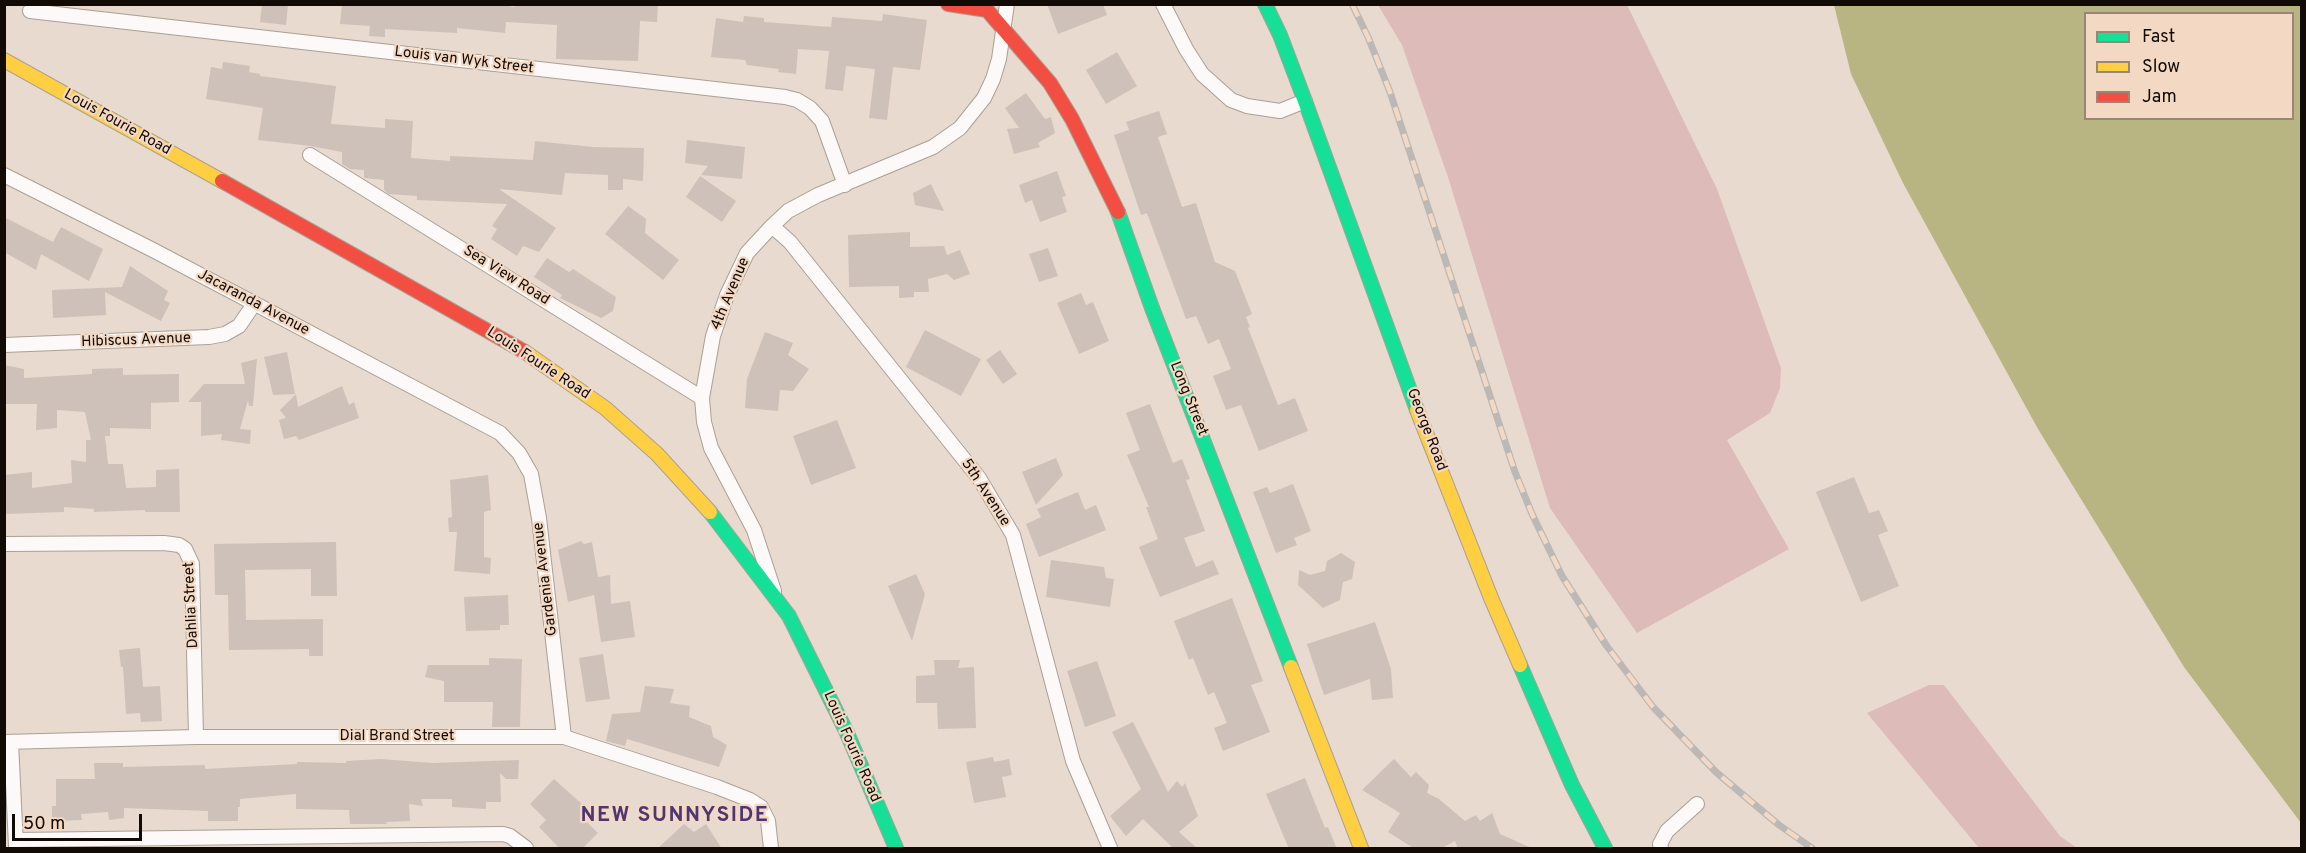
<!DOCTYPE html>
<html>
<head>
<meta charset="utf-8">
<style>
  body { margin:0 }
  #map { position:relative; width:2306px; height:853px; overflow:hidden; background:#e8dace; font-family:Overpass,sans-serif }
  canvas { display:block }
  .frame { position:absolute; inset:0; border:6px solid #120a04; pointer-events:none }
  .legend { position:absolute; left:2084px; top:12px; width:210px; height:108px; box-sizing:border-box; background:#f3d9c4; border:2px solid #998677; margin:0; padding:8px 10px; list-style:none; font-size:18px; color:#120a04 }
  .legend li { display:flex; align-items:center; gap:12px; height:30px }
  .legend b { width:30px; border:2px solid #998677 }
  .scale { position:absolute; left:12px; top:814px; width:130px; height:27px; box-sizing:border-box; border:3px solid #120a04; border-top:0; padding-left:8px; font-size:18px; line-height:21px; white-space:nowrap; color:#120a04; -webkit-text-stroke:4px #f3d9c4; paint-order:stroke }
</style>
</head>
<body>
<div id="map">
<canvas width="2306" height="853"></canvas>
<div class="frame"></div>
<ul class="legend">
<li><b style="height:8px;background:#16e098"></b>Fast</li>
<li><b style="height:8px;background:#ffcf43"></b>Slow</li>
<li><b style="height:8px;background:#f24e42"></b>Jam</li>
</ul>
<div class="scale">50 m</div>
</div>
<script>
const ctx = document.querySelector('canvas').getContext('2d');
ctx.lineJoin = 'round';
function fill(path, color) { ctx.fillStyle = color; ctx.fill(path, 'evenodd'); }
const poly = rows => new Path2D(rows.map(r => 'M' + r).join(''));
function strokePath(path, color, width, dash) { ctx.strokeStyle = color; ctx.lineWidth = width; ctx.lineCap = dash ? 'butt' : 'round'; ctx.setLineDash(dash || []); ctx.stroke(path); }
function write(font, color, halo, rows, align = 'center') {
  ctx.font = font + ' Overpass,sans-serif'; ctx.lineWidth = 4.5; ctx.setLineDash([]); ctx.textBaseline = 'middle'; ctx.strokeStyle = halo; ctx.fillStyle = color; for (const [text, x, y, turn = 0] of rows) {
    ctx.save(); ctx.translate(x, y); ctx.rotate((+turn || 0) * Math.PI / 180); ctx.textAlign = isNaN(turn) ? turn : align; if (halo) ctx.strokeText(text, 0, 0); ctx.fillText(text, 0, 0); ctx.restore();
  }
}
fill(poly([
  [1378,5,1627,5,1717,189,1781,368,1780,388,1770,413,1727,440,1789,549,1637,633,1550,508,1448,177,1402,45],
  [1929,685,1944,685,2060,836,2077,848,1979,848,1867,713]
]), '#dcbbb9');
fill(poly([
  [1834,5,2301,5,2301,823,2184,667,2038,429,1903,183,1851,74],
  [2086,14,2292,14,2292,118,2086,118]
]), '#b8b582');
fill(poly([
  [262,4,288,4,286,25,260,22],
  [342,4,497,4,514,7,515,4,658,4,657,22,640,21,638,61,556,59,557,25,506,22,505,33,457,28,457,33,385,29,385,37,369,36,370,26,340,24],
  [1047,4,1103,4,1107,15,1058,34],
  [883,14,927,20,920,70,893,67,887,120,869,118,875,69,846,66,843,91,825,89,829,51,798,49,796,74,778,72,779,69,747,65,745,60,711,57,716,18,743,22,744,16,764,18,764,22,831,27,832,17,882,21],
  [1117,52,1137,86,1106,104,1086,70],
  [223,62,250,66,249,72,260,74,260,76,336,86,331,124,385,128,385,119,413,121,411,158,450,161,450,156,533,160,535,141,593,147,644,148,643,181,623,179,623,190,608,190,608,175,565,173,562,195,499,189,556,228,539,252,523,246,517,256,491,239,497,229,492,226,507,204,417,200,417,196,389,194,384,190,384,180,364,178,364,170,350,169,342,164,342,152,311,146,258,140,263,108,206,99,211,67,222,69],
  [1026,93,1045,119,1051,117,1055,133,1038,143,1040,147,1014,154,1007,129,1019,128,1005,108],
  [1159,111,1167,134,1158,137,1182,207,1196,203,1215,262,1235,271,1252,314,1246,317,1250,327,1248,328,1278,405,1295,398,1308,431,1259,451,1241,405,1226,410,1213,376,1231,369,1219,339,1208,344,1196,316,1186,319,1147,213,1141,215,1114,135,1129,130,1126,122],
  [687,140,745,147,742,179,701,175,708,166,685,163],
  [1057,171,1066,196,1062,197,1067,212,1040,222,1032,200,1025,203,1019,185],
  [700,176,736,201,722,222,686,197],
  [931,184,944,211,915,205,913,193],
  [628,206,646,219,645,233,679,260,663,280,605,234],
  [4,217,53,242,61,227,103,249,89,281,41,254,36,270,4,252],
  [910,232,910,247,944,246,947,255,960,250,970,274,954,280,947,274,928,279,929,292,914,292,914,297,899,298,899,286,849,287,848,235],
  [1048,248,1058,276,1039,282,1029,254],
  [547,258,569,272,573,269,616,297,613,311,601,318,560,298,562,295,534,277],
  [130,266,168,291,164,300,170,303,161,321,105,292,106,315,53,318,52,290,122,287],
  [1081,293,1086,305,1093,302,1109,341,1079,354,1057,303],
  [925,330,981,359,961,396,906,367],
  [765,332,793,343,788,355,809,369,793,391,780,390,778,411,745,408,747,379],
  [1000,350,1017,374,1003,384,986,360],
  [287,352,295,394,273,395,264,357],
  [257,359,253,406,249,406,248,400,240,429,251,430,250,444,221,440,222,434,201,436,201,402,188,402,204,384,245,384,241,363],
  [4,365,24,369,24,378,92,374,92,369,123,368,123,375,179,374,179,402,151,403,151,429,110,428,110,436,105,436,108,464,123,464,126,488,156,487,156,470,179,469,180,512,145,512,145,510,94,512,94,509,64,507,64,512,4,514,4,475,32,472,32,488,72,483,71,460,86,462,86,440,91,440,85,412,57,410,57,428,36,430,37,404,4,404],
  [342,386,349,405,354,402,359,418,299,440,296,436,284,439,279,420,286,418,280,410,296,394,298,407],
  [1150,404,1173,463,1182,459,1190,479,1186,480,1205,531,1184,538,1196,567,1213,560,1219,574,1160,597,1139,547,1158,539,1146,507,1149,507,1127,455,1140,450,1126,413],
  [837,420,856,468,811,485,793,436],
  [1056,458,1063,475,1036,505,1022,472],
  [488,475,491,510,484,512,484,557,491,558,490,574,454,571,457,532,449,532,448,518,452,517,450,480],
  [1854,477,1869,513,1879,510,1888,531,1878,535,1899,586,1861,602,1816,492],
  [1293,484,1311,531,1294,538,1297,545,1276,553,1253,492,1267,487,1270,493],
  [1078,492,1085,510,1096,505,1106,530,1039,557,1026,524,1041,517,1037,509],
  [581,541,584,544,592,542,598,577,610,575,611,604,630,601,635,637,601,642,594,595,568,602,558,550],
  [336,542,337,596,311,596,311,569,245,570,246,620,323,619,323,656,309,656,309,649,229,650,228,595,215,595,214,544],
  [1341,553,1355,562,1352,579,1343,582,1340,600,1323,608,1298,585,1299,570,1310,575,1325,571,1327,561],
  [1051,560,1104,567,1106,578,1114,579,1110,607,1046,597],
  [916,574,925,594,912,641,888,586],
  [508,595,509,625,500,625,500,630,466,631,464,597],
  [1232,598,1263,681,1251,685,1270,732,1223,751,1214,728,1227,723,1214,692,1208,695,1193,658,1189,660,1174,621],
  [1375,622,1391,669,1393,698,1372,700,1370,679,1324,695,1307,644],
  [140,648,143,687,160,686,162,721,141,722,140,713,126,714,123,667,121,667,119,650],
  [603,654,610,699,586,702,579,658],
  [489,658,522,659,520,727,492,727,493,702,444,702,444,681,425,677,428,665,489,665],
  [934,660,960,660,958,668,974,667,976,728,938,729,937,703,916,703,916,676,935,675],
  [1097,661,1116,716,1085,727,1067,671],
  [645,686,674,689,670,703,690,706,689,717,711,726,713,737,727,745,719,767,627,739,625,746,606,741,612,714,640,712],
  [1133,722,1168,792,1177,781,1182,787,1185,783,1198,816,1179,832,1198,849,1174,849,1143,819,1126,836,1110,816,1141,789,1112,732],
  [993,757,994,762,1009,759,1012,775,1002,777,1006,797,974,803,966,762],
  [381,759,433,763,519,760,518,779,506,779,500,773,501,802,486,802,486,809,452,807,452,799,421,799,423,806,409,804,410,821,386,822,387,824,350,824,349,810,296,809,296,794,240,799,240,807,238,807,238,821,208,821,208,811,124,808,124,818,109,820,108,812,81,814,82,820,52,821,52,806,56,806,56,779,95,779,94,763,123,763,123,767,205,765,205,769,297,764,297,762,346,763,346,761],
  [1394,759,1411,777,1416,772,1429,785,1427,793,1439,799,1465,821,1476,815,1480,821,1492,813,1500,834,1534,849,1458,849,1455,841,1440,849,1415,849,1388,832,1400,813,1362,790],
  [1305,778,1325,828,1328,827,1337,849,1289,849,1266,794],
  [554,779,593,814,586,821,598,833,582,849,560,849,539,827,546,820,530,804],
  [684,824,694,832,706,824,722,849,657,849]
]), '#cec1ba');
const street = poly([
  [1163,4,1186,49,1202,74,1231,100,1247,106,1280,111,1305,101],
  [30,11,785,97,797,100,810,108,822,121,845,185],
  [310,155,702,398],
  [4,175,153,250,500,433,519,453,531,474,539,518,564,737],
  [772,226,790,242,979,478,1013,535,1073,761,1110,848],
  [4,345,209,337,225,334,239,326,254,304],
  [4,544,164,543,179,545,185,549,192,564,196,737],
  [774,591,754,530,711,448,704,422,702,398,713,336,727,295,747,253,772,226,788,211,818,195,933,147,960,128,984,98,993,79,999,59,1007,4],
  [4,742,196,737,564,737,717,787,750,800,761,807,768,821,771,848],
  [11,742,16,846],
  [16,840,503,834,510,836,526,848],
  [1661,848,1660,844,1667,831,1697,804]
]);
const fast = poly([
  [1265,4,1280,35,1305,101,1417,410],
  [1118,212,1152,308,1291,667],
  [710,512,789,616,847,733,896,848],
  [1520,665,1572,785,1605,848]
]);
const slow = poly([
  [4,60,222,181],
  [525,352,605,408,657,454,710,512],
  [1417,410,1491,598,1520,665],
  [1291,667,1361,848]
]);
const jam = poly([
  [948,4,987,10,1050,83,1072,119,1118,212],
  [222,181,525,352]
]);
strokePath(street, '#aaa096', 16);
strokePath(fast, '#aaa096', 16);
strokePath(slow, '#aaa096', 16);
strokePath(jam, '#aaa096', 16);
strokePath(street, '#fcf9f8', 14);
strokePath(fast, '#16e098', 14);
strokePath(slow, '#ffcf43', 14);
strokePath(jam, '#f24e42', 14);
const rail = poly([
  [1352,4,1368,37,1390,92,1515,472,1532,514,1562,576,1606,645,1653,707,1717,773,1779,825,1812,848]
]);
strokePath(rail, '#bcb8b5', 7);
strokePath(rail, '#f3d9c4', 4.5, [14]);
write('15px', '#120a04', '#f3d9c4', [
  ["Louis van Wyk Street",464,61,7],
  ["Louis Fourie Road",117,123,29],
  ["Sea View Road",506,276,32],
  ["4th Avenue",731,294,-67],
  ["Jacaranda Avenue",253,303,28],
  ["Hibiscus Avenue",136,341,-2],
  ["Louis Fourie Road",538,364,33],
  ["Long Street",1188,399,68],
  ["George Road",1426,430,69],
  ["5th Avenue",985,493,57],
  ["Gardenia Avenue",546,579,-97],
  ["Dahlia Street",192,605,-93],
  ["Dial Brand Street",397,737],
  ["Louis Fourie Road",851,747,66]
]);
ctx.letterSpacing = '1.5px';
write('bold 21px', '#4d3672', '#f3d9c4', [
  ["NEW SUNNYSIDE",675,817]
]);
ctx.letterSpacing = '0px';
</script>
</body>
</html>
